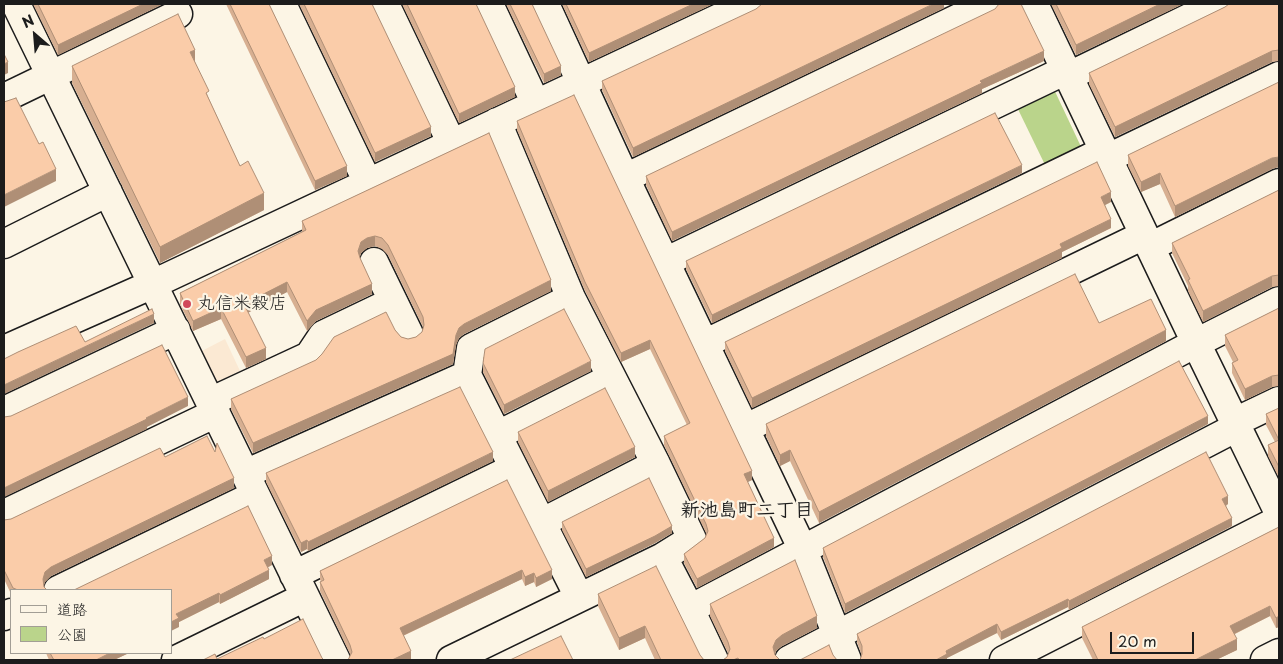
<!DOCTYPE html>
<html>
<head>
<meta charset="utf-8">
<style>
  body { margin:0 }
  #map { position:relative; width:1283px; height:664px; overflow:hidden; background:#fcf5e5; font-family:"Playpen Sans","Klee One",sans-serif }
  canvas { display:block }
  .frame { position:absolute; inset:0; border:5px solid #1c1c1c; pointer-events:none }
  .legend { position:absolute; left:10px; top:589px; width:162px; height:65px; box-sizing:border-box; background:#fcf5e5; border:1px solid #a29e95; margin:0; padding:6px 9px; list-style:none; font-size:15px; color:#1c1c1c }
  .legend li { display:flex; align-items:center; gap:10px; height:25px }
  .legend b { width:25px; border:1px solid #a29e95 }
  .north { position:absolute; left:10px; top:10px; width:50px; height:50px; -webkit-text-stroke:4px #fcf5e5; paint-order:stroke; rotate:333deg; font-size:14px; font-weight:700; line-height:20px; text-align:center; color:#1c1c1c }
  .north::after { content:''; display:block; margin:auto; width:18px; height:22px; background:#1c1c1c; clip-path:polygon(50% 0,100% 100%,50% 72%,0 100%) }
  .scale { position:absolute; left:1110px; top:632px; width:84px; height:22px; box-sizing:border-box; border:2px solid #1c1c1c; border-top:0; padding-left:6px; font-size:15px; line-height:18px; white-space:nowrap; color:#1c1c1c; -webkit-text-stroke:4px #fcf5e5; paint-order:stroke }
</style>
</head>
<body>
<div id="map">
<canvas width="1283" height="664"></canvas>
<div class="frame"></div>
<ul class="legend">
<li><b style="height:6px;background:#fcf5e5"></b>道路</li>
<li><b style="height:14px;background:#bad48b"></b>公園</li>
</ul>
<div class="north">N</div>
<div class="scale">20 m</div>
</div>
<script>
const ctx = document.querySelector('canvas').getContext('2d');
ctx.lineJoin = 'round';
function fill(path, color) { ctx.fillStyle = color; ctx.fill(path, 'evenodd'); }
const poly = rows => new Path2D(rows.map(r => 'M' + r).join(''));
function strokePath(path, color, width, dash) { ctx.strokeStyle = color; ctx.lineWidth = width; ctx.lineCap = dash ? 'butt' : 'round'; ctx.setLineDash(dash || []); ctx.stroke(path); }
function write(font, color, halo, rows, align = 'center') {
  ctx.font = font + ' "Playpen Sans","Klee One",sans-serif'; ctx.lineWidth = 4.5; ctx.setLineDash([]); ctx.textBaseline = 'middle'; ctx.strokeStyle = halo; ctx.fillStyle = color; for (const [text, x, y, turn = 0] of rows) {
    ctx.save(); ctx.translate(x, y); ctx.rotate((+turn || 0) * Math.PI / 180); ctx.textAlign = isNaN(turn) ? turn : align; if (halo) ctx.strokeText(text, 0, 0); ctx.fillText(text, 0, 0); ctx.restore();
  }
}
fill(poly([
  [225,339,240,371,211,385,196,354]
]), '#fbe9d3');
fill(poly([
  [1051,83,1084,153,1048,171,1014,101]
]), '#bad48b');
const minor = poly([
  [16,4,336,660],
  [282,4,368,183],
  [385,4,452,144],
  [489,4,536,104],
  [545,4,625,178,803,550,847,660],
  [1034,4,1196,343,1279,513],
  [1069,76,1218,4],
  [4,98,178,14],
  [497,122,571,298,656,464,692,539,663,557],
  [1108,158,1279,76],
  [625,178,988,4],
  [4,244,108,192],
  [1150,247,1279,183],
  [374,262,409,334],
  [665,262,1066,70],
  [704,344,1104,151],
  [4,350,153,284,749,4],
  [467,375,471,348,571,298],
  [210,402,309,356,323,335,392,302],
  [4,411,176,330],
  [1235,422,1279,401],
  [744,429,1144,235],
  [498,435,611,378],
  [245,474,467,375,579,597],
  [4,514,216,413],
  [541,523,656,464],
  [294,575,514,468],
  [58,590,255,495],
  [690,609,1196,343,1279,301],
  [4,616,11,613],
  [176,660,305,597],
  [451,660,663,557,690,609,714,660],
  [789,660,1237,427],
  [1004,660,1279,520],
  [1265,660,1279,653]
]);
strokePath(minor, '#1c1c1c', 31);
strokePath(minor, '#fcf5e5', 28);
fill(poly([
  [33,4,163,4,58,55],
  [226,4,269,4,347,176,315,190],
  [299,4,372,4,431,136,375,162],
  [402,4,476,4,515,97,459,123],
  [506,4,532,4,561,75,544,83],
  [562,4,713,4,589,62],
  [944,4,944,8,633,157,602,90,602,81],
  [1051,4,1183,4,1076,55],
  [1279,4,1279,61,1272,62,1115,137,1089,84,1089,73,1225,7],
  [1044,61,982,89,982,93,672,241,646,185,646,176],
  [195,62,209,99,240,166,264,210,160,263,72,83,72,66],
  [517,121,752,480,747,482,774,547,697,588,684,563,684,554,705,538,706,533,664,445,664,436,687,425,650,349,621,362,585,291,517,130],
  [489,133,551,291,464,334,459,338,456,345,453,364,253,453,231,409,231,399,395,330,401,337,408,339,416,337,422,332,423,327,388,255,382,249,375,246,367,248,361,253,360,257,372,294,316,321,307,331,287,292,248,312,266,359,246,368,221,319,193,331,180,304,180,293,302,232,302,221],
  [1128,155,1272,169,1175,217,1160,184,1141,192,1128,166],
  [1022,173,712,323,686,269,686,261],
  [1279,190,1279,286,1272,287,1203,322,1188,291,1188,286,1172,253,1172,243],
  [1111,202,1105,205,1111,228,1062,252,1062,258,752,408,725,351,725,342],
  [1279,308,1279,386,1272,387,1245,400,1232,373,1232,363,1233,362,1225,346,1225,335],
  [1099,323,1166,341,819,523,790,461,780,466,766,436,766,424],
  [483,363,591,371,504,414,483,372],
  [1279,408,1279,478,1268,456,1268,445,1275,442,1266,425,1266,414],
  [1208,424,845,613,823,557,823,548],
  [518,432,635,457,548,502,518,442],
  [215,452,234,488,51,576,45,582,44,585,44,587,47,590,11,590,11,594,4,579,4,520,11,519,165,457],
  [493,461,308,551,307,549,301,552,266,482,266,473],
  [507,480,552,579,536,587,534,582,525,586,522,579,403,636,411,660,349,659,350,654,320,591,320,582,321,581,320,580,320,571],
  [1228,504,1226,506,1232,526,1069,610,1068,607,1001,640,997,633,947,658,947,660,862,656,857,642,857,634],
  [562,522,672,533,655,543,586,577,562,530],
  [1279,527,1279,627,1276,628,1270,616,1235,634,1237,650,1216,660,1093,660,1082,638,1082,627],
  [272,565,267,568,269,579,220,604,219,602,179,622,179,627,171,590],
  [598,594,700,655,704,660,655,660,645,638,619,650,598,606],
  [710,604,817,628,782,646,776,651,775,655,780,660,723,660,727,657,728,653,710,616],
  [46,653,129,653,114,660,49,660]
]), '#d7af91');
fill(poly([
  [143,4,163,4,58,55,58,45],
  [693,4,713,4,589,62,589,53],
  [933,4,944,4,944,8,633,157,633,148],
  [1160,4,1183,4,1076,55,1076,45],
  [195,50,195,67,190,52],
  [1044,51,1044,61,982,89,982,93,672,241,672,232,980,81],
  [1272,51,1272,62,1115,137,1115,127],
  [8,62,8,73,4,75,4,64],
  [561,66,561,75,544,83,544,74],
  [515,87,515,97,459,123,459,114],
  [431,127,431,136,375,162,375,153],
  [1279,157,1279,167,1272,169,1175,217,1175,206,1272,158],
  [1022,165,1022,173,712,323,712,315],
  [347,166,347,176,315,190,315,181],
  [56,169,56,181,4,207,4,195],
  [1160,173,1160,184,1141,192,1141,182],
  [1111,192,1111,202,1101,207,1101,197],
  [264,193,264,210,160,263,160,247],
  [1111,219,1111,228,1062,252,1062,258,752,408,752,398,1060,244],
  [375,236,375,246,367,248,361,253,358,261,358,251,361,242,367,238],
  [1272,276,1272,287,1203,322,1203,311],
  [551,280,551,291,464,334,459,338,456,345,453,364,253,453,253,443,456,335,459,328,464,324],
  [287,282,287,292,244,315,244,304],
  [372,284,372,294,316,321,307,331,307,321,316,310],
  [221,308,221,319,193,331,193,321],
  [154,314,154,323,4,394,4,385],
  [1166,330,1166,341,819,523,819,512],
  [650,340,650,349,621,362,621,353],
  [266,348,266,359,246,368,246,357],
  [591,361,591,371,504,414,504,405],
  [1272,376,1272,387,1245,400,1245,389],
  [188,397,188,406,147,427,147,429,4,497,4,488],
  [1208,416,1208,424,845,613,845,604],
  [635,447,635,457,548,502,548,491],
  [790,450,790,461,780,466,780,455],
  [493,452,493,461,308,551,308,542],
  [752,471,752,480,744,484,744,474],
  [234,478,234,488,51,576,45,582,43,588,43,579,45,572,51,567],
  [1228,496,1228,504,1222,508,1222,499],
  [1232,518,1232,526,1069,610,1069,601],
  [672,526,672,533,655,543,586,577,586,569],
  [774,538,774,547,697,588,697,579],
  [307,540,307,549,301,552,301,543],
  [272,556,272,565,264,569,264,560],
  [269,570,269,579,220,604,220,595],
  [522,570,522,579,400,637,400,628],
  [552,570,552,579,536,587,536,578],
  [534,573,534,582,525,586,525,577],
  [219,593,219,602,179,622,179,627,171,631,171,622,176,614],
  [1068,599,1068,607,1001,640,1001,632],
  [1270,606,1270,616,1230,636,1230,626],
  [817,616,817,628,782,646,776,651,773,659,773,647,776,640,782,635],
  [1279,616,1279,627,1276,628,1276,618],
  [997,624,997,633,947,658,947,660,936,660,946,651],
  [645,626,645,638,619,650,619,638],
  [1237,639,1237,650,1216,660,1195,660],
  [411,651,411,660,391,660],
  [110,653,129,653,114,660,96,660]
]), '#af8f76');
const building = poly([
  [38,4,143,4,58,45,38,4],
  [230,4,269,4,347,166,315,181,230,4],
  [304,4,372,4,431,127,375,153,304,4],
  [407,4,476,4,515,87,459,114,407,4],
  [510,4,532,4,561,66,544,74,510,4],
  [566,4,693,4,589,53,566,4],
  [762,4,933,4,633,148,602,81,756,9,762,4],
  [999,4,1021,4,1044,51,980,81,982,83,672,232,646,176,995,9,999,4],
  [1056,4,1160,4,1076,45,1056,4],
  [1229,4,1279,4,1279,50,1272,51,1115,127,1089,73,1225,7,1229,4],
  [178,14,195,50,190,52,209,91,206,93,240,166,248,161,264,193,160,247,72,66,178,14],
  [4,54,8,62,4,64,4,54],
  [1279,82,1279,157,1272,158,1175,206,1160,173,1141,182,1128,155,1279,82],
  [574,95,752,471,744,474,774,538,697,579,684,554,705,538,708,531,706,524,664,436,690,423,650,340,621,353,585,282,517,121,574,95],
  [16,98,39,144,43,142,56,169,4,195,4,102,16,98],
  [995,113,1022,165,712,315,686,261,995,113],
  [489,133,551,280,464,324,459,328,456,335,453,354,253,443,231,399,316,360,322,354,334,337,386,312,395,330,401,337,408,339,416,337,422,332,424,325,423,317,388,245,382,238,375,236,367,238,361,242,358,251,360,258,372,284,316,310,307,321,287,282,244,304,266,348,246,357,221,308,193,321,180,293,306,230,302,221,489,133],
  [1097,162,1111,192,1101,197,1111,219,1060,244,1062,248,752,398,725,342,1097,162],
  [1279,190,1279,275,1272,276,1203,311,1188,280,1190,279,1172,243,1279,190],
  [1075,274,1099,323,1151,299,1166,330,819,512,790,450,780,455,766,424,1075,274],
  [1279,308,1279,375,1272,376,1245,389,1232,363,1238,360,1225,335,1279,308],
  [152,309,154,314,4,385,4,359,18,352,76,326,85,342,152,309],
  [564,309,591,361,504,405,483,363,485,349,564,309],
  [162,345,188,397,146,418,147,419,4,488,4,417,11,416,162,345],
  [1179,361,1208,416,845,604,823,548,1179,361],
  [460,387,493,452,308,542,307,540,301,543,266,473,460,387],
  [605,388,635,447,548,491,518,432,605,388],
  [1279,408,1279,467,1268,445,1279,440,1266,414,1279,408],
  [207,436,215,452,217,443,234,478,51,567,45,572,43,579,44,587,47,590,18,590,13,588,4,570,4,520,11,519,160,448,165,457,207,436],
  [1206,452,1228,496,1222,499,1232,518,1069,601,1068,599,1001,632,997,624,946,651,947,654,936,660,860,660,862,654,862,646,857,634,1206,452],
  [649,478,672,526,655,536,586,569,562,522,649,478],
  [507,480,552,570,536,578,534,573,525,577,522,570,400,628,411,651,392,660,348,660,352,652,350,645,320,582,324,580,320,571,507,480],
  [248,506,272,556,264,560,269,570,220,595,219,593,176,614,179,618,171,622,171,590,74,590,248,506],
  [1279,527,1279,616,1276,618,1270,606,1230,626,1237,639,1195,660,1098,660,1082,627,1279,527],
  [795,560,817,616,782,635,776,640,773,647,775,655,780,660,739,660,738,658,733,660,723,660,727,657,730,649,728,642,710,604,795,560],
  [656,566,700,655,704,660,661,660,645,626,619,638,598,594,656,566],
  [303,619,322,658,324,660,203,660,215,654,217,659,263,637,264,639,303,619],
  [561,636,573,660,510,660,561,636],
  [829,645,833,655,837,660,800,660,829,645],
  [50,653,110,653,96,660,54,660,50,653]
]);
fill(building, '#facca9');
strokePath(building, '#af8f76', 1);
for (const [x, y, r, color] of [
  [187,304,5,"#d1495b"]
]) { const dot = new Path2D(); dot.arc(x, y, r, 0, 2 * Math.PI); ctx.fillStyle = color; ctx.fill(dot); strokePath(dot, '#fcf5e5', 2); }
write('18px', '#1c1c1c', '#fcf5e5', [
  ["丸信米穀店",197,304]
], 'left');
write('bold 19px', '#1c1c1c', '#fcf5e5', [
  ["新池島町二丁目",747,511]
]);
</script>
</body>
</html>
